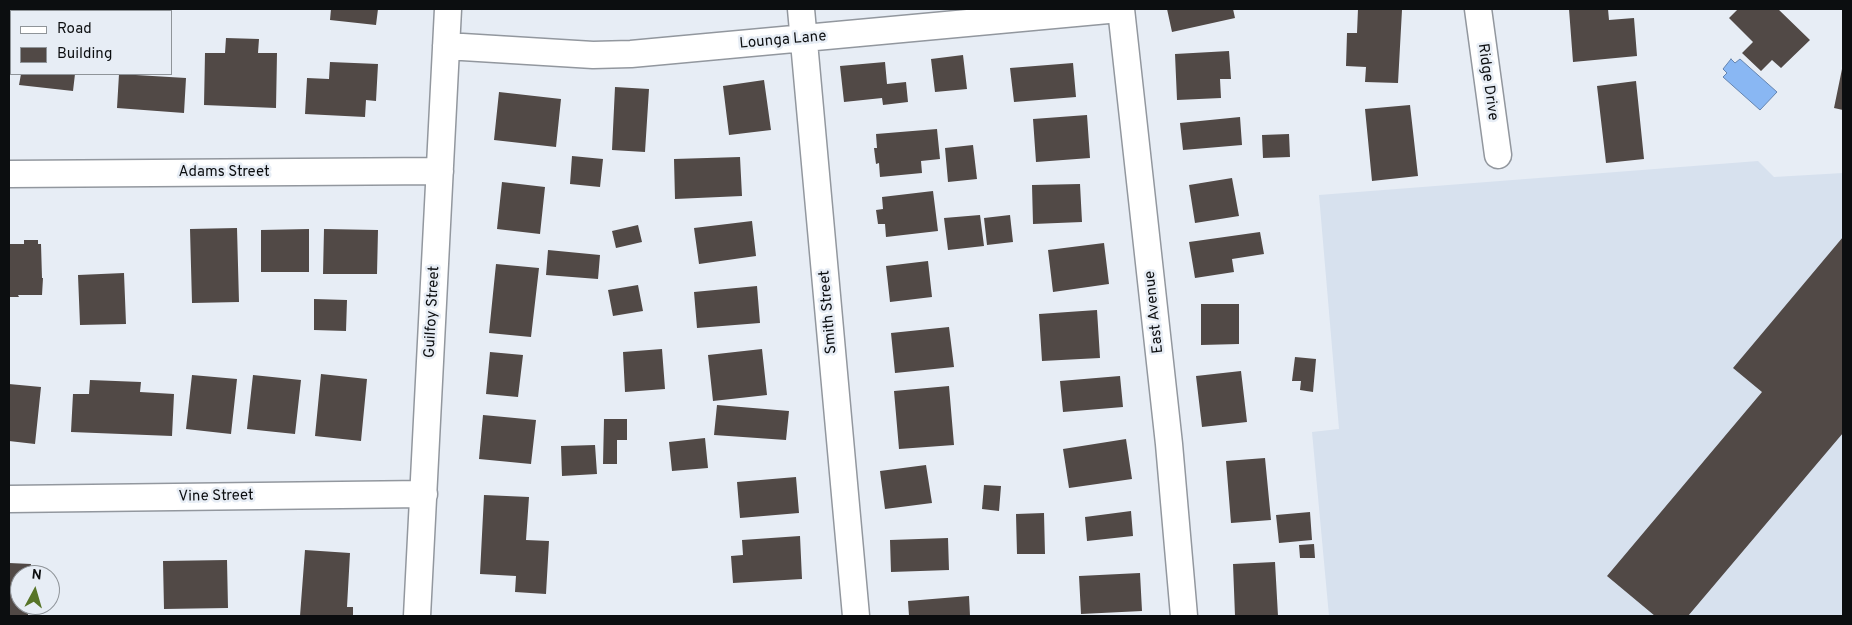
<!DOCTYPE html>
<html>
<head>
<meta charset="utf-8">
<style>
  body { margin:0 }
  #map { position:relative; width:1852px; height:625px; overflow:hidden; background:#e7edf5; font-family:Overpass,sans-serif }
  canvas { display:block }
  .frame { position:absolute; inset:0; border:10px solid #0c0e10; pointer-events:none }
  .legend { position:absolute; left:10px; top:10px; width:162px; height:65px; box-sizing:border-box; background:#e7edf5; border:1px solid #8f9499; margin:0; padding:6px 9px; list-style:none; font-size:15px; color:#0c0e10 }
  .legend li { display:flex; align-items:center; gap:10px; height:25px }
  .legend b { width:25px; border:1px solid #8f9499 }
  .north { position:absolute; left:10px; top:565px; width:50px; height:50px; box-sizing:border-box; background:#e7edf5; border:1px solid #8f9499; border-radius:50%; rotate:6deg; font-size:14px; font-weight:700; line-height:20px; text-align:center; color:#0c0e10 }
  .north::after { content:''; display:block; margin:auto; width:18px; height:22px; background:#577428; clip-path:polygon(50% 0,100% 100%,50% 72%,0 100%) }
</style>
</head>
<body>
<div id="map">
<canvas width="1852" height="625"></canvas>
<div class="frame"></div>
<ul class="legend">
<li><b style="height:6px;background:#fff"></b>Road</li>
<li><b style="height:14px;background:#514946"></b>Building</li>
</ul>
<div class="north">N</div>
</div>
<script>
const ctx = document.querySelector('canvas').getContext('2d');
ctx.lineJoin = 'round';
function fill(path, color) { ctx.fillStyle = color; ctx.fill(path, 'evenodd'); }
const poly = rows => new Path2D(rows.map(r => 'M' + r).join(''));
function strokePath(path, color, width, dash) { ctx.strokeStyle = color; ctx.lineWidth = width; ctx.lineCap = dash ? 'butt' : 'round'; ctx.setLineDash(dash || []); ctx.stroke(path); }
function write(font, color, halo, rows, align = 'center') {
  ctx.font = font + ' Overpass,sans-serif'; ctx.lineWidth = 5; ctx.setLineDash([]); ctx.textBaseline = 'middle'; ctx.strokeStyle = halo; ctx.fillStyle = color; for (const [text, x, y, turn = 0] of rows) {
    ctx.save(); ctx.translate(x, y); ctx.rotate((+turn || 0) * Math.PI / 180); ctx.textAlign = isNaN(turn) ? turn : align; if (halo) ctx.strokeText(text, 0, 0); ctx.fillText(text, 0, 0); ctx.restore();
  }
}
fill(poly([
  [1758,161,1774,177,1843,173,1843,616,1329,616,1312,432,1339,429,1319,195]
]), '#d7e1ee');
const water = poly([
  [1731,59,1735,63,1740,59,1777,92,1760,110,1723,77,1727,73,1723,69,1731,59]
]);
fill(water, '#89b7f3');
strokePath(water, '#6484af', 1);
fill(poly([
  [331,9,378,9,376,25,330,20],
  [1167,9,1233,9,1235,18,1172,32],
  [1358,9,1402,10,1398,83,1365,82,1366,67,1346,66,1347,33,1357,33],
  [1569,9,1608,9,1609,20,1634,18,1637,56,1573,62],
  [1738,9,1778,9,1810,40,1781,68,1772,60,1761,71,1742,53,1753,42,1729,18],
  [226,38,259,39,258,53,277,53,276,108,204,105,205,53,225,53],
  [1229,51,1231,79,1220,79,1221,98,1177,100,1175,54],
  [963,55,967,89,935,92,931,59],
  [330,62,378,64,376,101,366,100,365,117,305,114,307,78,329,79],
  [885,62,887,84,906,82,908,102,883,105,882,98,844,102,840,66],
  [1073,63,1076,97,1014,102,1010,68],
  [1842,69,1843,70,1843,110,1834,108],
  [21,74,75,74,73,91,19,85],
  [119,74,186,78,184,113,117,108],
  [764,80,771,130,729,135,723,86],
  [1636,81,1644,159,1606,163,1597,86],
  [615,87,649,89,645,152,612,150],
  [499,92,561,99,556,147,494,140],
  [1410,105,1418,176,1372,181,1365,109],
  [1087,115,1090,158,1036,162,1033,119],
  [1240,117,1242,145,1183,150,1180,123],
  [937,129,940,159,921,161,922,173,880,177,879,163,876,164,874,148,877,148,876,134],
  [1289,134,1290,157,1263,158,1262,135],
  [973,145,977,179,948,182,945,148],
  [572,156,603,159,600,187,570,184],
  [740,157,742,196,675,199,674,159],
  [1232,178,1239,216,1195,223,1189,185],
  [502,182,545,187,540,234,497,229],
  [1080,184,1082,222,1033,224,1032,185],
  [933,191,938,231,886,237,885,224,878,224,876,210,883,209,882,197],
  [980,215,984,246,948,250,944,218],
  [1010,215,1013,242,987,245,984,218],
  [752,221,756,256,699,264,694,228],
  [638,225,642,242,616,248,612,231],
  [237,228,239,302,192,303,190,229],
  [309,229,309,272,261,272,261,230],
  [324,229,378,230,377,274,323,274],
  [1260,232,1264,254,1232,259,1234,272,1195,278,1189,242],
  [1843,237,1843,433,1688,616,1655,616,1607,576,1762,392,1733,368],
  [24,240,38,240,38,244,41,244,42,278,43,278,42,295,18,295,19,297,9,297,9,244,24,244],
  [1104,243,1109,284,1053,292,1048,250],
  [548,250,600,255,598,279,546,275],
  [928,261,932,297,890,302,886,266],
  [496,264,539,268,531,337,489,333],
  [124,273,126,324,80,325,78,275],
  [638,285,643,311,613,316,608,290],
  [757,286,760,323,697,328,694,292],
  [314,299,347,300,346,331,314,330],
  [1201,304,1239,304,1239,344,1201,345],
  [1097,310,1100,358,1042,361,1039,314],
  [949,327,954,367,895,373,891,333],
  [662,349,665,389,625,392,623,352],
  [762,349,767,395,713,401,708,355],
  [490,352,523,355,518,397,486,394],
  [1295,357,1316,359,1313,392,1300,390,1301,381,1292,381],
  [1241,371,1247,422,1202,427,1196,376],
  [321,374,367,379,361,441,315,436],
  [192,375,237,379,231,434,186,429],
  [253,375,301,380,295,434,247,429],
  [1120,376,1123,407,1063,412,1060,381],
  [90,380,141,382,140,392,174,394,172,436,71,432,73,394,89,394],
  [9,384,41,387,35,444,9,441],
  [949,386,954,445,899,449,894,391],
  [717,405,789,411,786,440,714,435],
  [483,415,536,420,531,464,479,459],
  [604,419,627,419,627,440,617,440,617,464,603,464],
  [705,438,708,468,672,471,669,442],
  [1126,439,1132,479,1069,488,1063,449],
  [595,445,597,474,562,476,561,446],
  [1265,458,1271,520,1231,523,1226,461],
  [926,465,932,503,885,509,880,471],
  [796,477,799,513,740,518,737,482],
  [984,485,1001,486,999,511,982,509],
  [484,495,529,497,526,540,549,541,546,594,515,592,516,576,480,574],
  [1131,511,1133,536,1087,541,1085,517],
  [1310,512,1312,540,1279,543,1276,515],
  [1044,513,1045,554,1017,554,1016,514],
  [800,536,802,579,733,583,731,556,743,555,742,540],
  [948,538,949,570,891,572,890,540],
  [1314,544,1315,558,1300,558,1299,545],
  [305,550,350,553,347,607,353,607,353,616,300,616],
  [227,560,228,608,164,609,163,561],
  [1275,562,1278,616,1235,616,1233,564],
  [9,563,31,564,30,575,20,575,20,605,28,605,28,616,9,616],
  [1140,573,1142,611,1081,614,1079,576],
  [969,596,970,616,909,616,908,601]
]), '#514946');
const minor = poly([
  [801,9,856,616],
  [1121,9,1169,444,1184,616],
  [1478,9,1498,155],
  [446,46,593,55,631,54,1119,9],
  [9,174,440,171],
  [9,499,424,494],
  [417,616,448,9]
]);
strokePath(minor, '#92979e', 29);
strokePath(minor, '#fff', 26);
write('15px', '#0c0e10', '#e7edf5', [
  ["Lounga Lane",783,41,-5],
  ["Ridge Drive",1487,82,82],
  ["Adams Street",224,173],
  ["Guilfoy Street",433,312,-87],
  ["Smith Street",829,312,-95],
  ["East Avenue",1155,312,-96],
  ["Vine Street",216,497,-1]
]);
</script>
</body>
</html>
